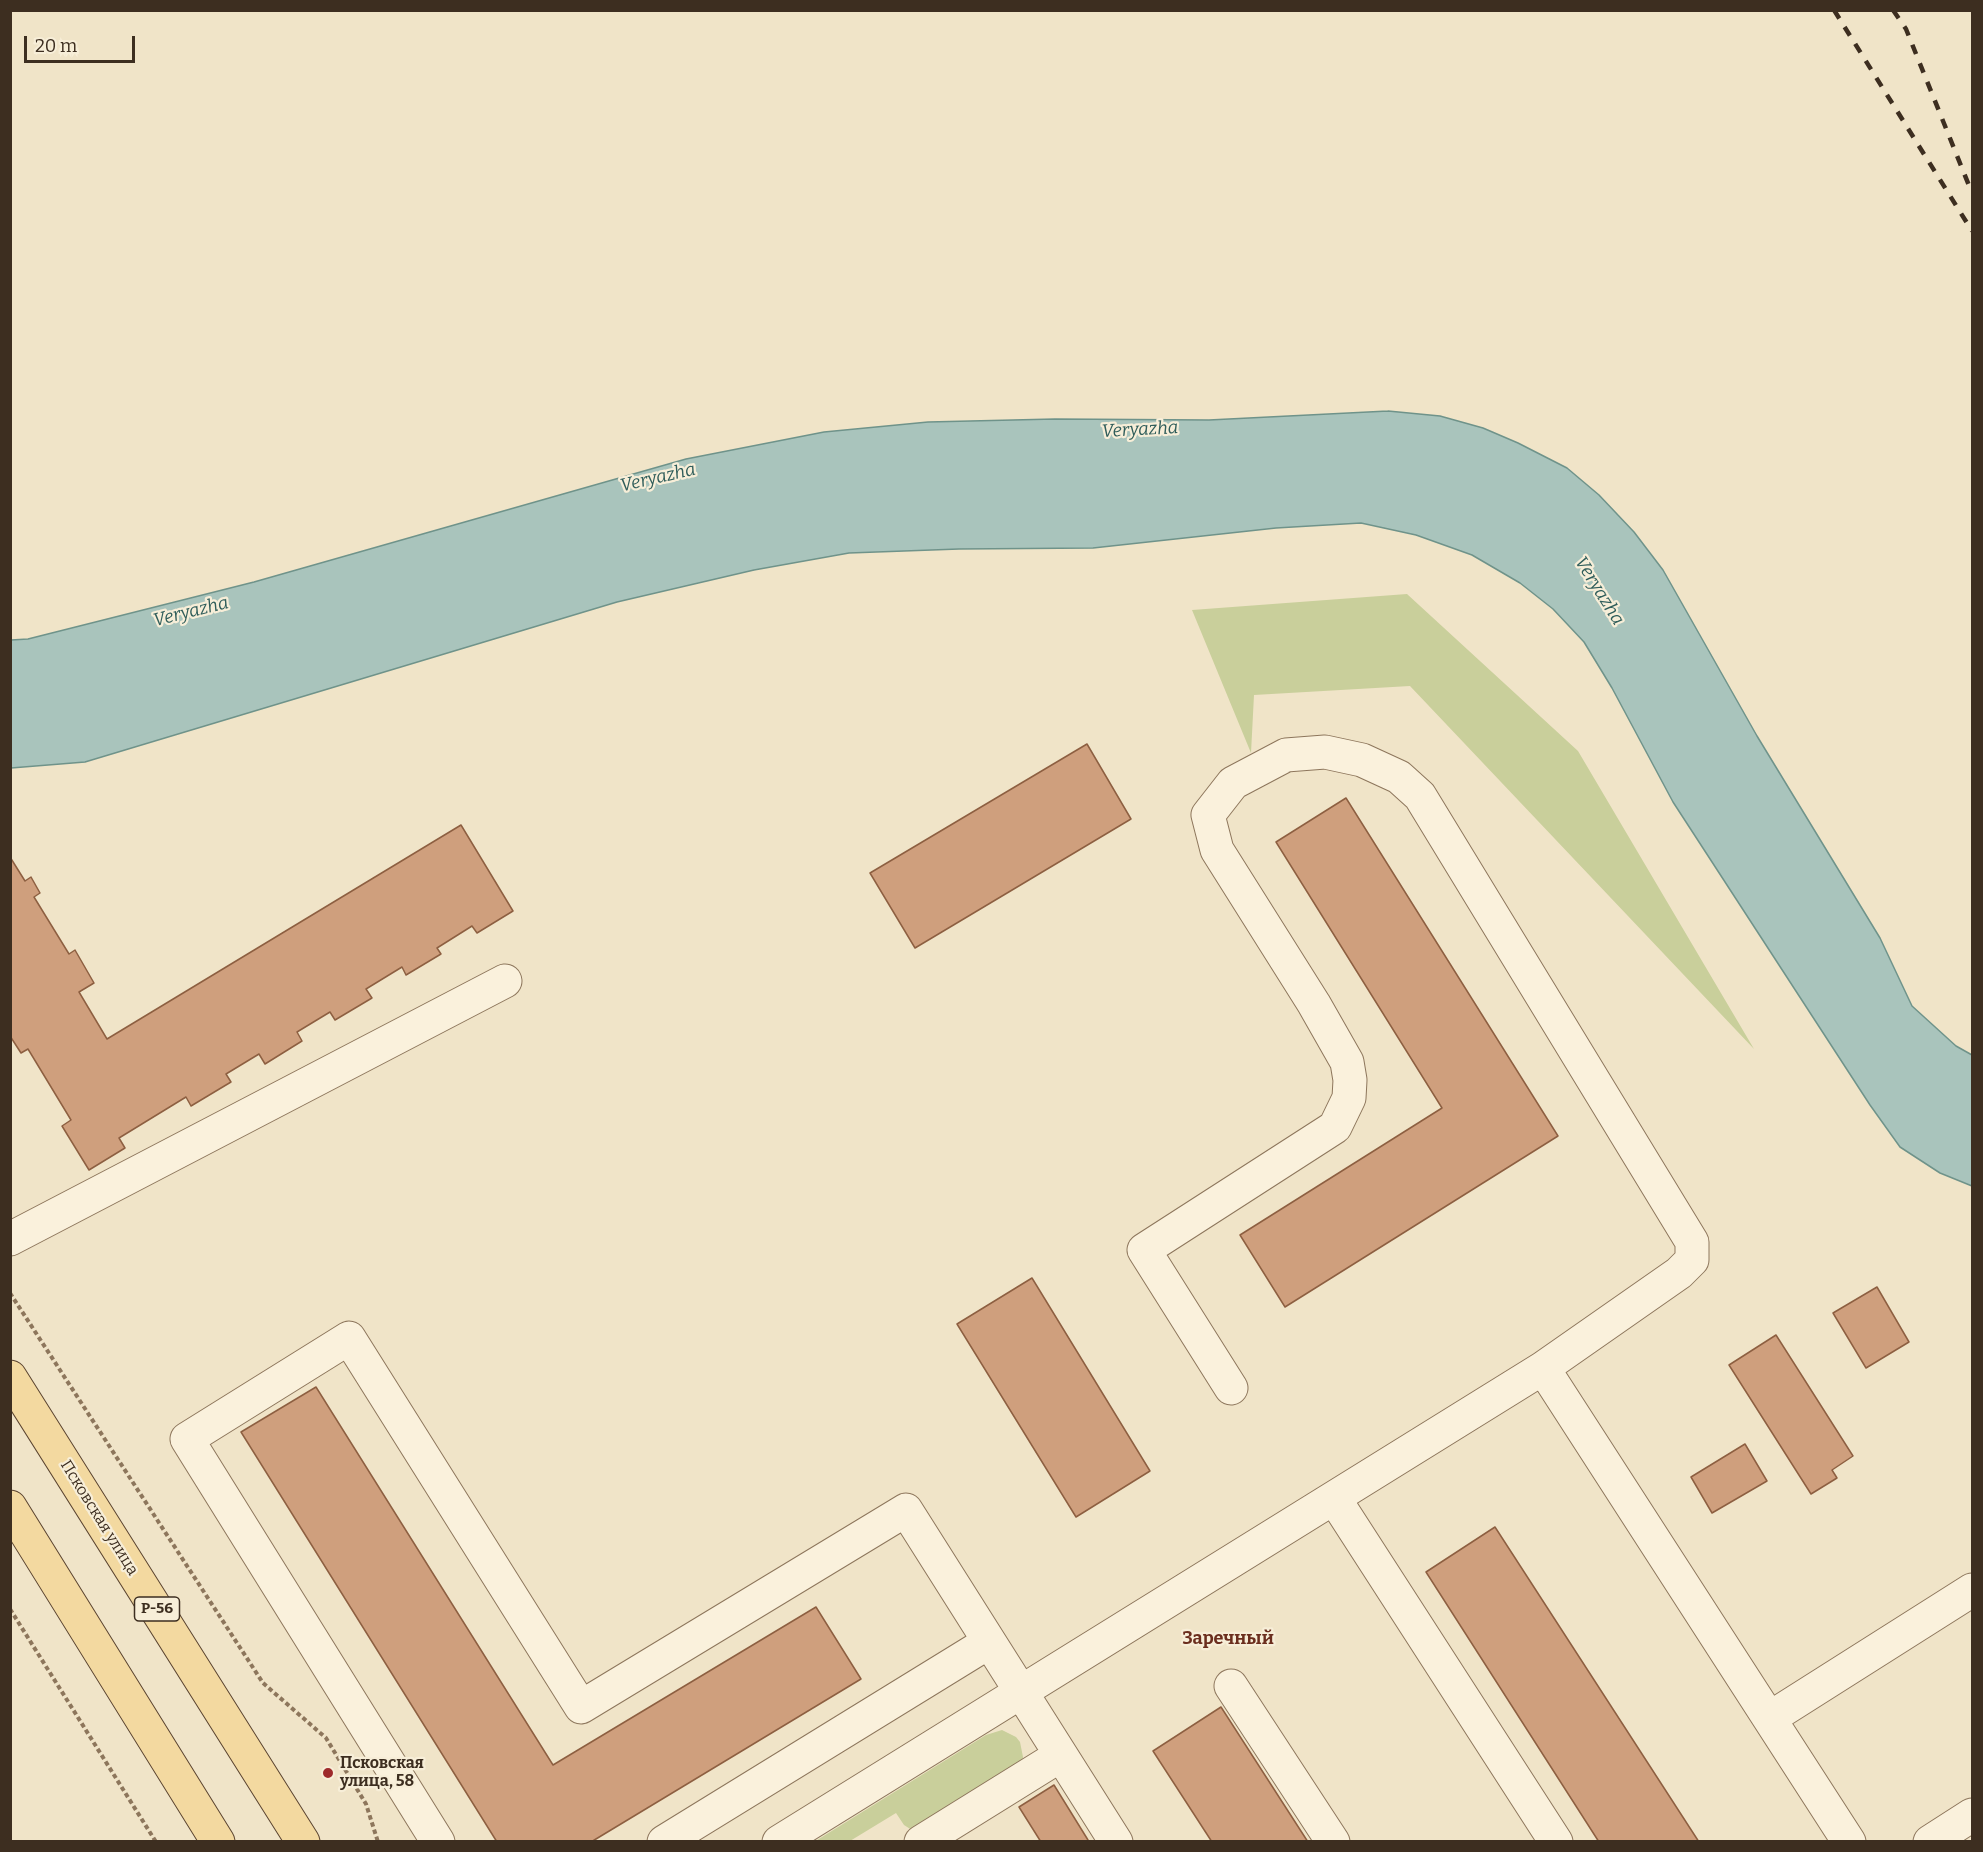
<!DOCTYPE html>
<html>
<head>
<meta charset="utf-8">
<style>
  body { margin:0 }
  #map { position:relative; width:1983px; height:1852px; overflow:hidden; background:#f0e4c8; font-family:Bitter,serif }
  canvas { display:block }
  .frame { position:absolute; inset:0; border:12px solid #3d2e20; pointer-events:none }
  .scale { position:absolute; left:24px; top:36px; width:111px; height:27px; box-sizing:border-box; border:3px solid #3d2e20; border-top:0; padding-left:8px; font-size:18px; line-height:21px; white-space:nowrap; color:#3d2e20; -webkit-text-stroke:4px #f7eed8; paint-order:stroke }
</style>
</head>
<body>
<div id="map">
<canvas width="1983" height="1852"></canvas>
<div class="frame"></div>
<div class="scale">20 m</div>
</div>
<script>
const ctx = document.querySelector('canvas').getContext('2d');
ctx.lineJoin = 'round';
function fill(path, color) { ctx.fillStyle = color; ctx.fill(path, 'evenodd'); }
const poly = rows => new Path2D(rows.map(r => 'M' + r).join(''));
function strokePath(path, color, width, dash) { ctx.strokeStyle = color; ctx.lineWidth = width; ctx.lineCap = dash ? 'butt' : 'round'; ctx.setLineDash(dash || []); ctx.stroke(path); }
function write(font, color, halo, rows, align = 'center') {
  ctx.font = font + ' Bitter,serif'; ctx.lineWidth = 4.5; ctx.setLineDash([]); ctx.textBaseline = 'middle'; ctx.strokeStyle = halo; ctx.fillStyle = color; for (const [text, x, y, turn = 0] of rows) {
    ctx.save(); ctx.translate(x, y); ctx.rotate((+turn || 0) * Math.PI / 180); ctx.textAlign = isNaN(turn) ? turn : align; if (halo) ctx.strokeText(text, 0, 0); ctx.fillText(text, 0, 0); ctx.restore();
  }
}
fill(poly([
  [1407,594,1578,751,1754,1049,1410,686,1254,695,1251,753,1192,610],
  [1002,1730,1016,1737,1020,1742,1023,1757,1022,1765,915,1832,904,1825,896,1813,850,1841,814,1842,986,1735]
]), '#c9cf9b');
const water = poly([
  [1388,411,1440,416,1483,428,1518,443,1567,468,1599,495,1634,532,1663,570,1757,736,1880,938,1912,1006,1956,1046,1972,1055,1972,1186,1940,1173,1900,1147,1870,1105,1673,802,1612,688,1584,642,1553,609,1520,583,1472,555,1416,535,1361,523,1276,528,1093,548,959,549,849,553,754,570,617,602,85,762,11,768,11,640,28,639,254,582,686,459,824,432,928,422,1055,419,1209,420,1388,411]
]);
fill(water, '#a9c4bc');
strokePath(water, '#6f938a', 1.5);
const building = poly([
  [1087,744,1131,819,915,948,870,873,1087,744],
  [1346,798,1558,1136,1285,1307,1240,1235,1442,1108,1276,842,1346,798],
  [461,825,513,911,477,933,472,926,437,948,441,954,406,975,402,967,366,989,372,998,335,1020,330,1012,297,1032,302,1041,265,1064,259,1054,226,1074,231,1082,191,1106,186,1097,119,1138,125,1148,89,1170,62,1126,71,1120,28,1049,21,1053,10,1036,10,857,25,881,31,877,40,893,34,897,69,954,75,950,94,983,79,992,107,1039,461,825],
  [1032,1278,1150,1471,1076,1517,957,1324,1032,1278],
  [1877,1287,1909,1342,1866,1368,1833,1313,1877,1287],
  [1776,1335,1853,1456,1832,1470,1837,1478,1811,1494,1729,1365,1776,1335],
  [316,1387,553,1765,816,1607,861,1679,591,1842,497,1842,241,1432,316,1387],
  [1745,1444,1767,1481,1712,1513,1691,1477,1745,1444],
  [1495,1527,1699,1842,1599,1842,1426,1572,1495,1527],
  [1221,1707,1308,1842,1212,1842,1153,1751,1221,1707],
  [1054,1785,1088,1840,1085,1842,1041,1842,1019,1807,1054,1785]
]);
fill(building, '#cf9f7d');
strokePath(building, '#8d5f41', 1.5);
const minor = poly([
  [10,1239,505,981],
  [1231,1388,1144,1250,1335,1127,1349,1098,1350,1080,1347,1062,1314,1004,1217,850,1208,815,1233,783,1286,755,1325,752,1362,760,1399,777,1420,796,1692,1242,1692,1260,1679,1273,1543,1368],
  [1334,1498,1556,1842],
  [1231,1686,1333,1842],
  [1770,1718,1972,1590],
  [1061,1755,1116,1842],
  [438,1842,187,1439,349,1338,581,1707,906,1510,1061,1755,921,1842],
  [664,1842,989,1642],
  [779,1842,1543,1368,1849,1842],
  [1930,1842,1972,1815]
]);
const major = poly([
  [10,1377,303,1842],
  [10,1507,218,1842]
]);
strokePath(minor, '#8d765c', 35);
strokePath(major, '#5b4430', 35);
strokePath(poly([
  [10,1293,263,1683,326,1738,366,1804,378,1842],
  [10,1609,156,1842]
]), '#8d765c', 4, [4.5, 3]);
strokePath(minor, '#faf1dc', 33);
strokePath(major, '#f3d9a0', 33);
strokePath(poly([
  [1834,10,1972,231],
  [1893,10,1906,29,1972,193]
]), '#3d2e20', 4.5, [10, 10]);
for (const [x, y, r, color] of [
  [328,1773,6,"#9e2a2b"]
]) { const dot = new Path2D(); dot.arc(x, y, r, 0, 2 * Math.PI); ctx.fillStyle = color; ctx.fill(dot); strokePath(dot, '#f7eed8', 2); }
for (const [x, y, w] of [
  [157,1609,45]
]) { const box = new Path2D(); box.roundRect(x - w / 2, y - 12, w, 24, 4.5); ctx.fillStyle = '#f7eed8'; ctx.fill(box); strokePath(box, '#3d2e20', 1.5); }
write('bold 15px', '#3d2e20', null, [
  ["Р-56",157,1609]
]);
write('16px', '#3d2e20', '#f7eed8', [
  ["Псковская улица",99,1518,58]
]);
write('bold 16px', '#3d2e20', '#f7eed8', [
  ["Псковская",340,1764],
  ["улица, 58",340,1782]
], 'left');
write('italic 18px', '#2f5d5a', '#f7eed8', [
  ["Veryazha",1140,430,-3],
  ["Veryazha",658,478,-13],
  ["Veryazha",1599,591,58],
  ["Veryazha",191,612,-14]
]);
write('bold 18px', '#6b2e1e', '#f7eed8', [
  ["Заречный",1228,1639]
]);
</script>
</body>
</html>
